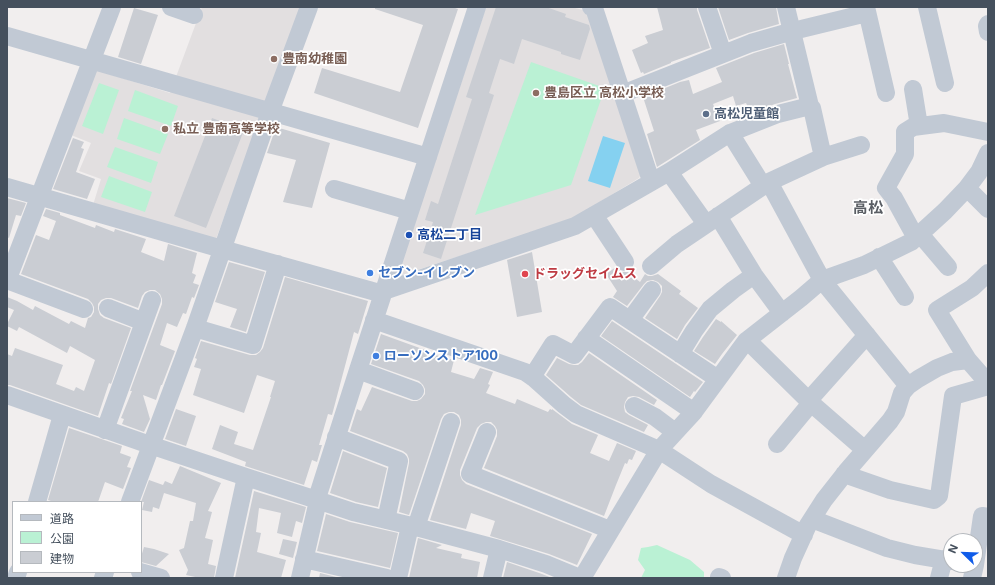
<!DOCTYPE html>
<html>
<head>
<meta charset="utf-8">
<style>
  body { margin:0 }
  #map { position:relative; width:995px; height:585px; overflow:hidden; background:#f1eeee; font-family:Inter,"Noto Sans JP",sans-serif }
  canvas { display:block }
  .frame { position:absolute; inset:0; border:8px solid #45505d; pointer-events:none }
  .legend { position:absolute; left:12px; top:501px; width:130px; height:72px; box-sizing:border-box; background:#fff; border:1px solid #b5b9be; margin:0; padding:5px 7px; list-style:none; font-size:12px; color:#45505d }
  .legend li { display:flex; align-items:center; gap:8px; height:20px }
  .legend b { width:20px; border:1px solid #b5b9be }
  .north { position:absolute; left:943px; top:533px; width:40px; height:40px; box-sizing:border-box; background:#fff; border:1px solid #b5b9be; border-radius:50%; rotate:293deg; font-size:11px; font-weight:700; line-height:16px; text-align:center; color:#45505d }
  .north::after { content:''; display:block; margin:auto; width:14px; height:18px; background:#105ce9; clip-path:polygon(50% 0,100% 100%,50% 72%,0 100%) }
</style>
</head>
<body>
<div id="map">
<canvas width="995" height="585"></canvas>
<div class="frame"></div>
<ul class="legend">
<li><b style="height:5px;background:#c1c9d4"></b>道路</li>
<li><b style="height:11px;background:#baf1d4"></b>公園</li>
<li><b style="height:11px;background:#cacdd3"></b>建物</li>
</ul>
<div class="north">N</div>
</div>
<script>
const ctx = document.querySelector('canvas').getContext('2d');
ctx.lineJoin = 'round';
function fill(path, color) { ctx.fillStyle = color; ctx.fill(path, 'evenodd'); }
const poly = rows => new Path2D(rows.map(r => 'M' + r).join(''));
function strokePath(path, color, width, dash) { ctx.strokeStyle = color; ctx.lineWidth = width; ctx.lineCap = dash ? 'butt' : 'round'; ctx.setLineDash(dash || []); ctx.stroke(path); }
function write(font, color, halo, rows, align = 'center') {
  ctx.font = font + ' Inter,"Noto Sans JP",sans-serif'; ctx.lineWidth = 3.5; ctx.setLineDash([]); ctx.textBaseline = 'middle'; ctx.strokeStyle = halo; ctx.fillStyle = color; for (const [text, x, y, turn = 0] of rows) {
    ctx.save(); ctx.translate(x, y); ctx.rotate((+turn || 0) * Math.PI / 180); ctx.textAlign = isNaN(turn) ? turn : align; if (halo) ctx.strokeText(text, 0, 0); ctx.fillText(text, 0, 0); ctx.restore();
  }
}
fill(poly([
  [202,7,302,7,216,239,93,205,101,179,79,171,91,143,71,135,96,70,170,93],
  [486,7,571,7,587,11,642,172,639,178,572,219,402,275,398,274]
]), '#e2dfe0');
fill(poly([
  [531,62,605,88,571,185,475,215],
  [99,83,119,90,103,134,82,126],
  [135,90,178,106,171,126,128,111],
  [124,118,168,134,160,154,117,139],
  [115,147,158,162,151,183,107,167],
  [109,176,152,192,145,212,101,197],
  [657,545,690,560,704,572,704,578,641,578,645,570,638,560,641,548,648,547]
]), '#baf1d4');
fill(poly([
  [603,136,625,143,610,188,588,181]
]), '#85d1f0');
fill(poly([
  [375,7,452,7,458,9,418,128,314,93,322,68,400,92,423,25,375,9],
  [496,7,546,7,566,14,565,17,589,25,590,29,580,60,561,54,561,52,522,39,514,64,500,59,489,93,494,95,441,259,423,253,433,222,425,220,431,201,438,204,472,99,466,97],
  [657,7,697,7,697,10,710,48,671,62,671,63,644,74,643,72,641,73,632,50,648,43,645,36,663,30],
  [718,7,776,7,779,24,748,33,729,40],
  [134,8,158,15,141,64,118,57],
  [784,44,789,64,788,64,797,98,775,104,758,110,750,112,746,103,736,106,733,96,713,104,720,121,696,130,700,140,657,167,647,134,654,131,643,97,680,82,689,80,693,94,722,82,716,68,754,53],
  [212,118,244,130,206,228,174,216],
  [276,127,330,143,312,208,283,202,296,160,267,153],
  [73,138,84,142,81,148,84,149,76,172,95,179,87,199,53,189],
  [7,198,26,203,21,216,16,215,9,238,7,237],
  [46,209,60,213,60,215,95,228,96,225,114,232,115,229,146,239,141,252,164,261,168,244,197,253,192,273,196,275,193,283,199,285,194,298,192,297,186,314,183,313,177,327,167,323,160,345,175,351,162,385,161,385,156,400,143,395,150,419,144,432,122,424,124,419,121,418,132,391,130,391,162,304,162,299,160,294,155,290,150,290,145,292,142,296,138,308,111,298,106,298,101,300,98,304,98,309,100,315,104,318,131,328,111,384,109,383,98,416,10,385,7,385,7,354,12,356,15,348,63,365,56,384,74,391,76,387,84,391,95,360,70,346,67,353,19,327,17,331,7,326,7,324,14,310,7,307,7,297,17,301,33,310,35,306,69,324,71,321,85,328,88,318,91,317,94,312,94,307,92,303,88,299,21,274,36,235,49,240,56,221,43,216],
  [532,252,542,312,517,317,507,260],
  [229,262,265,272,246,332,230,327,237,309,215,302],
  [616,267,621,272,629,272,630,274,640,282,645,274,648,276,652,276,658,274,681,291,679,294,698,308,685,325,677,339,645,318,660,296,662,292,662,286,658,282,653,280,647,281,644,284,627,306,613,297,617,291,606,274],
  [285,277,368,301,358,334,354,332,332,415,328,414,319,445,322,445,317,462,312,460,304,485,245,466,246,462,212,449,220,425,238,432,234,444,253,450,271,397,270,397,275,381,257,375,244,413,193,395,201,369,194,367,197,359,195,358,201,341,250,355,256,355,260,352,263,348],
  [716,319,721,322,721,321,737,335,722,354,715,364,694,351,703,337],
  [612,321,703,382,695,392,694,391,690,397,601,336],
  [381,334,428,351,428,353,454,360,451,372,474,379,480,368,493,372,488,384,490,385,486,393,515,404,517,399,548,412,550,409,552,410,552,409,572,424,598,435,590,453,609,461,617,443,636,451,632,460,629,459,627,464,625,463,616,485,604,516,484,468,497,436,497,430,495,426,491,422,486,422,481,424,477,428,460,470,460,475,462,480,466,484,592,534,577,565,549,554,490,536,495,521,471,513,466,529,430,520,461,425,461,420,459,415,454,412,449,412,444,414,441,419,409,515,399,512,409,463,409,459,407,454,403,451,350,431,357,409,361,411,372,387,412,401,417,401,421,399,425,394,425,389,423,385,419,381,371,364],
  [589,353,657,400,654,405,639,397,633,396,628,397,625,402,624,407,625,412,629,415,648,425,644,432,581,405,571,397,546,375,557,358,569,364,574,365,578,365,582,362],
  [176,409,196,416,186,446,165,439],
  [69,428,122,446,120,453,131,457,127,467,131,468,123,489,105,482,98,502,54,502,48,500],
  [343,451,387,468,378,507,356,502,330,493],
  [180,466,221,483,208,511,212,512,205,538,213,540,208,564,216,566,214,578,200,578,186,575,188,570,179,550,184,548,190,521,193,521,196,503,164,493,159,509,153,507,152,512,142,510,144,502,141,502,149,480,163,485,165,481,172,484],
  [254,491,306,507,302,523,296,521,292,537,277,533,281,513,259,508,256,532,261,533,257,552,286,560,281,578,235,578],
  [326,514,350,522,398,533,390,568,317,551],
  [418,538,442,545,436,548,462,554,461,558,480,562,477,578,409,578],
  [283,539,297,542,293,558,279,554],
  [144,547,154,549,169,554,156,566,141,562,141,557],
  [507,562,542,574,552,578,503,578],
  [320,573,340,578,319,578]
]), '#cacdd3');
strokePath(poly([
  [171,7,194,15],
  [591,7,594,8,651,181],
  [707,7,723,54],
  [786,7,810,106,812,108,823,157],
  [866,7,886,93],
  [927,7,945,83],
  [988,24,987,26,988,32],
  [7,36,428,157],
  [913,89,919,126],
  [622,94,751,43,793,31,867,13],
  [730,133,763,186],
  [669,172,706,224],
  [769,182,823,157,861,145],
  [7,187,222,249,383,294],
  [967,188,988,209],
  [334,189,410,211],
  [594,215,625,262],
  [718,216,754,275,782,313],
  [920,234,948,267],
  [916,238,894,198,886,188,905,154,905,132,913,127,944,123,988,132],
  [879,257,905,297],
  [651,266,677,244,769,182,822,280,908,386],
  [988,273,972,288,937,310,968,360,988,383],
  [7,280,84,309],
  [7,281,112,7],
  [384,291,575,226,669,172,730,133,778,114,810,106],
  [108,308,144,322],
  [374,320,525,372,535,379,564,405,576,414,659,450,711,484,804,535],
  [630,320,652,290],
  [195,328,253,345,278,264],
  [586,338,694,412],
  [747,340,811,403,865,450],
  [680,354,694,331,710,309,733,290,754,275],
  [358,370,415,391],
  [532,377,553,344,574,355,610,307,718,379],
  [7,395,150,445,246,477,317,500,353,512,416,527,499,549,546,564,580,578],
  [809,400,867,335],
  [634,406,655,417,675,432],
  [105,430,152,300],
  [487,432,470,474,610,530],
  [336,437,399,461,386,520],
  [777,444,811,403],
  [844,474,890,490,934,500,939,496,953,396,988,386],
  [37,502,62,415],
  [130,502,195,328,270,112,309,7],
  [812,519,887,548,915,555,951,561],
  [416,527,451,422],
  [304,559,387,578],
  [140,572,161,578],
  [719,577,722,578],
  [16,578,18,572],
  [103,578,105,572],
  [224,578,246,477],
  [300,578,317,505,318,495,358,370,477,7],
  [398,578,410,526],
  [492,578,499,549],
  [582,578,659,450,693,413,746,341,801,298,822,280,864,265,911,242,945,211,967,188,979,172,988,153],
  [786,578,793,558,808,525,824,500,846,472,890,421,896,412,902,393,908,386,918,379,937,368,952,362,968,360],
  [939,578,944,559],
  [972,578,975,565,982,516,988,517]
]), '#c1c9d4', 18);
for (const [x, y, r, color] of [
  [274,59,4,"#8d6e63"],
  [536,93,4,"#8d6e63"],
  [706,114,4,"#5c6f8a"],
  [165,129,4,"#8d6e63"],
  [409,235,4,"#1a4fb4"],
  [370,273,4,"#3f7fe0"],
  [525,274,4,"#e0444e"],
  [376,356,4,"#3f7fe0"]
]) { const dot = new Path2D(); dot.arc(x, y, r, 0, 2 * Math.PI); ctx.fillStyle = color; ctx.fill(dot); strokePath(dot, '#fff', 1.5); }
write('bold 13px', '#785e54', '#fff', [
  ["豊南幼稚園",282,59],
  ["豊島区立 高松小学校",544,93],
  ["私立 豊南高等学校",173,129]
], 'left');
write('bold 13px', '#4e5e75', '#fff', [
  ["高松児童館",714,114]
], 'left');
write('bold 13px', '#164399', '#fff', [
  ["高松二丁目",417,235]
], 'left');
write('bold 13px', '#366cbe', '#fff', [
  ["セブン-イレブン",378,273],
  ["ローソンストア100",384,356]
], 'left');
write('bold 13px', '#be3a42', '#fff', [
  ["ドラッグセイムス",533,274]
], 'left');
write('bold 15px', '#5a5e64', '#fff', [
  ["高松",868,208]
]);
</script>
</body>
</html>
